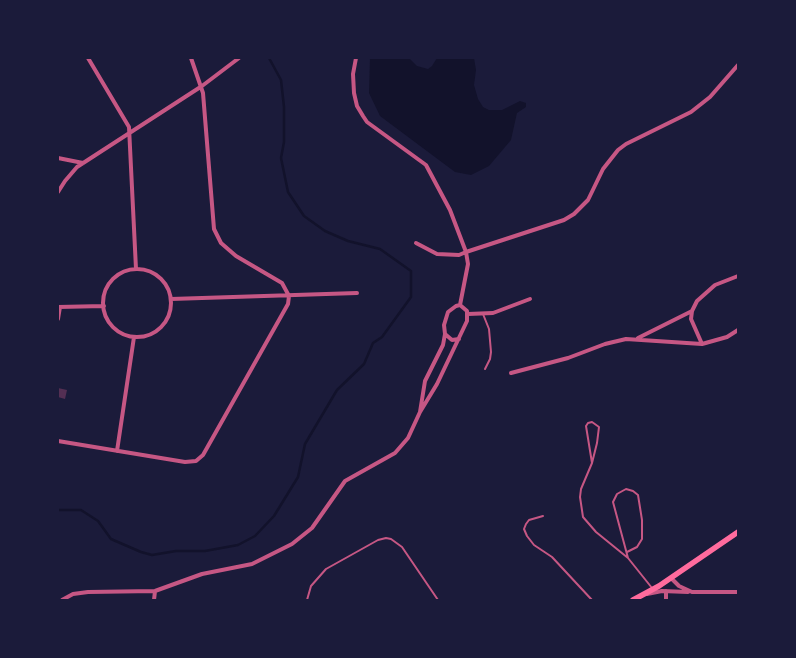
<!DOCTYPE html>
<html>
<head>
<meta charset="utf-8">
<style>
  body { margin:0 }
  #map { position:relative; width:796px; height:658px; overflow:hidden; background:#1b1b3a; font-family:"PT Sans Narrow",sans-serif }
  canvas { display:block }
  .frame { position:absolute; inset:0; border:59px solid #1b1b3a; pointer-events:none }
</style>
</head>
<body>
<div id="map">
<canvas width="796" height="658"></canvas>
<div class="frame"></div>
</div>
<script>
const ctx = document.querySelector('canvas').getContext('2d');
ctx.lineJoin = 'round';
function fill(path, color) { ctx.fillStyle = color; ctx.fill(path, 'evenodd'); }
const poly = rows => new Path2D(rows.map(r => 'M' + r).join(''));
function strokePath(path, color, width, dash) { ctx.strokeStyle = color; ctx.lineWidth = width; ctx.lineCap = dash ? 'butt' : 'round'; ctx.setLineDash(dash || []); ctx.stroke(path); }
fill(poly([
  [370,58,409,58,417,66,428,69,432,66,437,58,474,58,476,70,474,85,478,99,483,107,489,110,502,110,520,101,526,103,526,107,517,113,511,140,489,166,471,175,455,172,380,116,369,93]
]), '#12122b');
strokePath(poly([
  [58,510,81,510,98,521,111,539,141,552,152,555,176,551,205,551,238,545,255,536,274,516,298,477,305,444,337,390,364,364,373,343,382,337,411,297,411,271,380,249,348,241,325,231,304,216,288,192,281,158,284,142,284,107,281,80,269,58]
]), '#12122b', 2.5);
fill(poly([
  [58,388,67,390,65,399,58,397]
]), '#542f53');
strokePath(poly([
  [483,314,489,329,491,352,490,359,485,369],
  [592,463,586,426,588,423,592,422,599,427,597,443,592,463,581,489,580,497,583,517,596,532,628,558,652,588],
  [543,516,529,520,526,524,524,529,527,536,534,545,552,557,592,600],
  [627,552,637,547,642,539,642,520,638,495,633,491,626,489,617,494,613,502,628,558],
  [307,600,311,586,326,569,378,540,386,538,391,539,402,547,438,600]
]), '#c65784', 2);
strokePath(poly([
  [88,58,129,127,136,269],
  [356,58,353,74,354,93,357,106,363,116,367,122,426,165,450,210,466,252,564,220,574,214,588,200,603,169,618,150,626,144,691,112,710,97,738,65],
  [58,158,83,163],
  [58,192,65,181,77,167,202,86,239,58],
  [416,243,437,254,459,255,466,252,468,264,460,305],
  '103 303a34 34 0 1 1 68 0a34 34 0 1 1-68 0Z',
  [171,299,357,293],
  [58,307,104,306],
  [468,314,493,313,530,299],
  [58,319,60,307],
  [445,334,452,340,459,339],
  [638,338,692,311],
  [702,344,691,319,692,311,697,301,715,285,738,276],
  [511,373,568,358,605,344,626,339,702,344,727,337,738,330],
  [58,441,185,462,196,461,203,455,288,304,289,296,282,283,236,256,221,243,214,229,203,93,191,58],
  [117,451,134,337],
  [671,578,679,586,692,592,738,592],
  [666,591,666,600],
  [647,594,662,591,688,592],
  [62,600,73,594,88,592,155,591,202,574,252,564,292,544,312,528,345,481,395,453,408,438,420,412,437,384,467,321,467,311,460,305,456,306,448,312,444,325,445,334,443,345,425,381,420,412],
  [154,600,155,591]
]), '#c65784', 4);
strokePath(poly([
  [633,600,659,586,738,532]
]), '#ff6b9d', 5.5);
</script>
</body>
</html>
